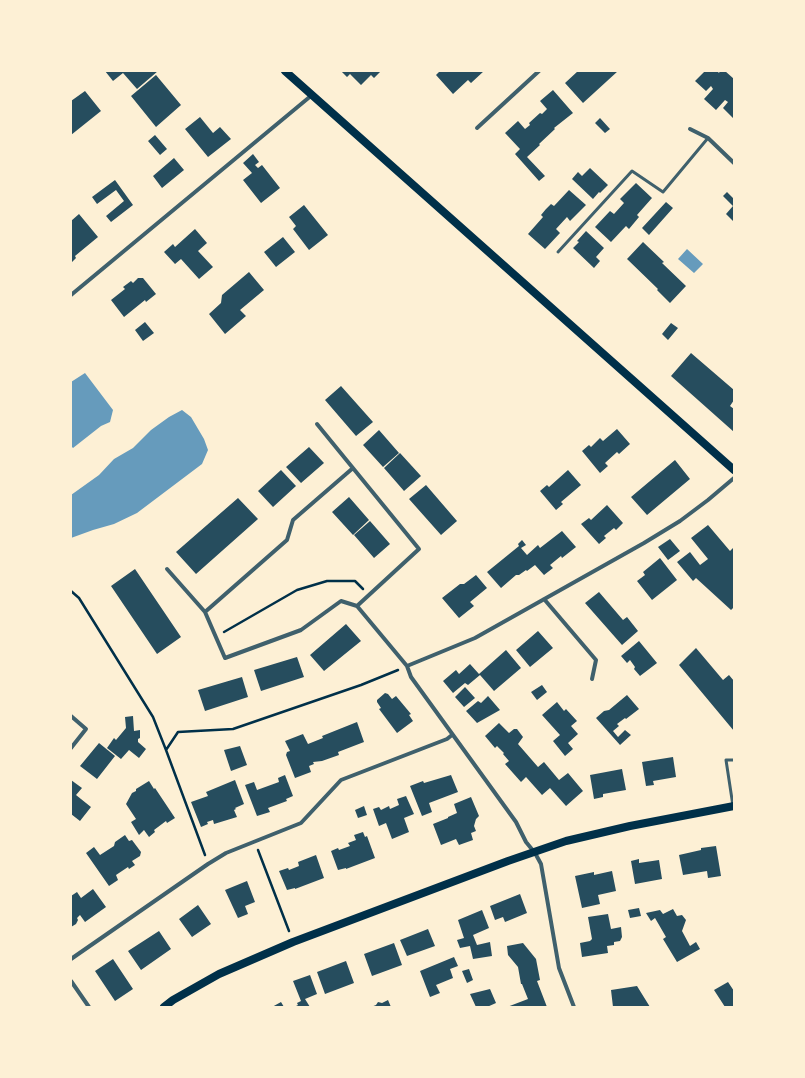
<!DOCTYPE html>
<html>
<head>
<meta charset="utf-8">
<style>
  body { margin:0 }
  #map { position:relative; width:805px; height:1078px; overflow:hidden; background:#fdf0d5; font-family:Bitter,serif }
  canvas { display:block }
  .frame { position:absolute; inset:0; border:72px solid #fdf0d5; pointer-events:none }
</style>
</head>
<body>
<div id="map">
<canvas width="805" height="1078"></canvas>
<div class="frame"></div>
</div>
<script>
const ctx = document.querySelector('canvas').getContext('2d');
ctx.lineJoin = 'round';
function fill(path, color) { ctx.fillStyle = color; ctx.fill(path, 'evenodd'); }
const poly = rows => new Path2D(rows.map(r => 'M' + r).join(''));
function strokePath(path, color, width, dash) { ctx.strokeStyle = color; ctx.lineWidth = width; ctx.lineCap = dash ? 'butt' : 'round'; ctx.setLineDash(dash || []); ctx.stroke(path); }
fill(poly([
  [687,249,703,264,694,273,678,259],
  [85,373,113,410,110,422,101,426,73,448,71,446,71,382],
  [182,410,191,417,204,439,208,450,202,464,137,513,114,524,93,530,71,538,71,495,99,475,114,459,133,448,151,430,169,417]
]), '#669bbc');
fill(poly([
  [105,71,158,71,137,89,123,73,113,81],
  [341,71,381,71,374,78,371,75,361,85,350,74,347,77],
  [440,71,484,71,471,83,468,80,453,94,436,75],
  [578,71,618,71,583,103,565,83],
  [705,71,717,71,719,73,720,71,725,71,734,79,733,118,723,108,728,102,725,100,716,110,704,99,713,89,711,86,706,91,695,81],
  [156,75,181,105,156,127,131,96],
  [553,90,573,113,554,128,555,129,539,144,540,145,527,157,545,176,539,181,515,154,520,149,505,133,518,121,525,129,530,125,529,123,540,113,542,114,547,109,540,101],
  [85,91,101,111,71,135,71,101],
  [200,117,213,133,220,127,231,139,208,157,185,129],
  [600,118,610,129,605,133,595,123],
  [155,135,167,149,160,155,148,141],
  [253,154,259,162,255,165,258,168,262,165,280,188,261,203,243,180,252,173,243,163],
  [174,158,184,170,162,188,153,176],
  [590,168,608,185,600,193,599,192,593,199,572,179,578,172,582,176],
  [115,180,133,205,111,222,106,216,124,201,116,190,97,204,92,197],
  [636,183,652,198,637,215,639,217,629,229,626,226,611,242,595,227,610,211,614,214,624,203,620,199],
  [569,190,586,205,570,221,567,217,556,229,560,233,545,249,528,234,543,217,541,215,546,209,551,204,554,206],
  [727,192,734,199,734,222,726,214,733,206,723,196],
  [666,202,673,208,649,235,642,228],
  [304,205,328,235,309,250,293,229,296,226,289,217],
  [79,214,98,237,75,256,76,258,71,263,71,221],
  [195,229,207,243,198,251,213,267,199,279,181,259,175,264,164,252,173,244,175,247],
  [586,231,604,248,596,257,600,261,594,268,573,248,579,242,577,241],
  [283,237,295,252,276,267,264,252],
  [643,242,664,262,662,263,686,286,670,303,657,290,658,289,627,259],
  [249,272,264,290,240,310,246,316,225,334,209,314,221,303,222,295],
  [138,278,143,278,156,294,146,302,145,300,124,317,111,300,125,289,123,287,131,281,133,283],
  [145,322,154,333,143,341,135,330],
  [671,323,678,328,668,340,662,334],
  [691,353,734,390,734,400,730,406,734,409,734,432,671,376],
  [341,386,373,422,356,436,325,400],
  [617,429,630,444,619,454,617,452,605,463,608,466,600,473,582,451,589,445,591,447,600,438,603,441],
  [379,430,399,453,383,467,363,445],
  [309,447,324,463,301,483,286,467],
  [400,453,421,476,404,491,384,468],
  [675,460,690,479,647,515,631,497],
  [281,470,296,486,273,507,258,491],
  [568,470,581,485,561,502,563,504,556,510,540,491,547,485,549,487],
  [426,485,457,521,441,535,409,499],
  [349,497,369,520,353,535,332,512],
  [238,498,258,519,196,574,176,552],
  [607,505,623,523,616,530,614,528,604,536,606,538,599,544,581,524,589,518,591,520],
  [370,521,390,544,374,558,354,535],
  [708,525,730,551,734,547,734,607,731,610,696,578,693,581,677,562,690,552,700,565,708,559,691,538],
  [562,531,576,547,562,558,561,556,550,565,553,568,544,575,535,565,527,571,526,570,519,575,516,575,501,588,487,572,519,546,518,544,522,540,526,545,521,548,527,555,538,545,540,548],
  [670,539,680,551,668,560,658,547],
  [660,558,677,580,652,600,637,581,645,575,643,572],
  [135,569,181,637,157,654,111,586],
  [476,575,487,588,470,602,474,606,459,618,442,598,460,584,464,584],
  [599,592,623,620,627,617,638,631,622,645,585,603],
  [346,624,361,641,324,671,310,655],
  [538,631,553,648,530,667,516,650],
  [639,641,657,663,640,676,634,669,635,667,630,660,627,663,621,656],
  [696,648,723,680,729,675,734,681,734,731,679,665],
  [506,650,521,668,494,691,480,675,468,685,465,683,453,693,443,681,456,670,459,674,470,664,479,674],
  [297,657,304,677,261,691,254,670],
  [242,677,248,697,205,711,198,690],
  [542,685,547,692,537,700,531,692],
  [465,687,475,698,464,707,455,697],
  [385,693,388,694,392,699,396,696,411,714,409,715,413,721,397,733,379,709,381,708,377,702,377,700],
  [627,695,639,709,626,719,625,718,617,724,619,726,613,731,618,737,625,730,631,735,620,745,596,718,604,711,609,710],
  [488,696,500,710,477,723,466,711,478,701,481,703],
  [557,702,564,711,566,709,577,721,571,726,578,734,568,743,573,749,565,756,553,741,560,735,542,715],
  [133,716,134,731,140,730,140,738,138,739,138,742,146,749,139,758,129,750,121,759,107,748,114,738,116,740,126,728,125,717],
  [357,722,364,742,338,752,339,755,322,761,313,762,314,764,309,766,311,772,295,778,286,755,287,752,290,751,285,741,303,734,308,744,323,738,322,736],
  [499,723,509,733,514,729,517,729,523,737,518,744,538,767,544,762,559,780,568,773,583,791,566,806,550,788,542,795,526,777,521,782,505,764,509,761,503,754,504,753,497,746,495,748,485,736],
  [99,743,115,756,97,779,80,766],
  [240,746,247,765,231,771,224,750],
  [673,757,676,777,653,781,654,785,646,786,642,762],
  [622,769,626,790,603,794,603,797,594,799,590,775],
  [285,775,293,796,286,799,287,801,268,808,270,812,257,816,245,785,254,782,257,790,279,782,278,778],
  [451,775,458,792,429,803,432,812,422,816,410,786,423,781,424,783],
  [71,780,82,788,76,795,91,807,80,821,71,814],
  [235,780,244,804,235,808,236,809,234,810,237,817,214,824,213,820,207,822,208,824,201,827,191,802,208,796,206,792],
  [149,781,154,789,155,788,175,818,167,823,166,821,154,830,155,832,149,837,144,830,139,835,131,822,136,819,126,804,132,793,136,791,136,789],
  [406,796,414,814,404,818,409,832,392,839,386,823,379,826,373,809,379,807,381,810,389,806,390,809,399,805,397,799],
  [471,797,479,816,476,819,474,826,476,831,471,833,473,840,459,845,456,839,441,845,433,824,448,818,448,817,457,813,454,804],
  [364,806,367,815,358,818,355,810],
  [363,832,365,837,367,836,375,858,346,869,346,868,338,870,331,851,338,848,339,850,350,846,348,843,356,840,354,835],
  [125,835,129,841,132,840,141,852,140,856,132,861,135,865,129,869,128,867,116,875,118,880,109,886,86,853,94,847,100,855,114,846,115,842],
  [716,846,721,876,708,878,707,871,683,875,679,855,701,850,701,848],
  [316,855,324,878,295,889,295,888,287,890,279,871,288,868,289,870,299,866,298,862],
  [639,859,639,863,659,860,662,879,635,884,631,861],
  [612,871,616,891,598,895,600,904,582,908,575,876,594,872,594,875],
  [247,881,255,902,245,906,248,914,238,918,225,890],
  [93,889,106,907,85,922,80,915,77,918,78,920,76,924,71,927,71,896,77,892,81,898],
  [520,894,527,913,505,922,503,917,495,920,490,906],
  [198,905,211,924,192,937,179,919],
  [639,908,641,916,630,918,628,910],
  [673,909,677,916,682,915,686,920,682,931,690,946,696,942,700,949,677,962,663,939,666,937,655,918,651,921,646,913,660,910,663,914],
  [482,910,489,928,473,935,477,945,490,942,492,956,473,959,470,946,460,948,457,940,464,938,458,920],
  [608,914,611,929,621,927,622,937,620,941,614,942,614,945,607,946,608,953,582,957,580,943,590,941,592,939,588,917],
  [428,929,435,946,407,956,400,940],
  [159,931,171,949,141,970,128,951],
  [394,943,402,965,372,976,364,954],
  [523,943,536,959,540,980,537,981,547,1007,507,1007,528,999,522,984,521,984,518,967,508,955,507,946],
  [454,957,458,966,450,969,453,978,436,985,440,993,430,997,420,971],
  [113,959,133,989,115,1001,95,971],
  [346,961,354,983,325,994,317,972],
  [469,969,473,980,467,983,462,971],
  [310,975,317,994,305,999,310,1007,294,1007,298,1005,297,1003,301,1001,293,981],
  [728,982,734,991,734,1007,725,1007,714,990],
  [637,986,650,1007,613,1007,611,990],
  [490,989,496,1003,487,1007,476,1007,470,994],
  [388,1000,391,1007,371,1007,376,1005,378,1002,382,1003],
  [281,1002,284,1007,272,1007]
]), '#264d5e');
strokePath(poly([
  [71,591,79,598,153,717,166,750],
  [224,632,297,590,327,581,355,581,363,589],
  [258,850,289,931],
  [205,855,166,750,178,732,233,729,361,685,398,670]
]), '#003049', 2.5);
strokePath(poly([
  [558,252,632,171,663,192,708,138],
  [733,806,726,760,734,760]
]), '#3f606c', 3);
strokePath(poly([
  [477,128,539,71],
  [690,129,708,138,734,163],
  [71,295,312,95],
  [167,569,205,612,287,540,293,520,353,468],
  [544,599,596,660,592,679],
  [357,606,407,666,411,677,516,822,526,842,535,853,541,864,559,968,574,1007],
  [205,612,225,658,301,630,341,601,357,606,419,549,317,424],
  [407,666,475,638,644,543,680,521,708,500,734,478],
  [71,716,86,729,71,748],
  [71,959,208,864,226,853,301,823,341,780,447,739,452,735],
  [71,981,89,1007]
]), '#3f606c', 4);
strokePath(poly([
  [285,71,734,470],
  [164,1007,173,1000,219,974,293,942,508,861,566,841,630,826,734,806]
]), '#003049', 8);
</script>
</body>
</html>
